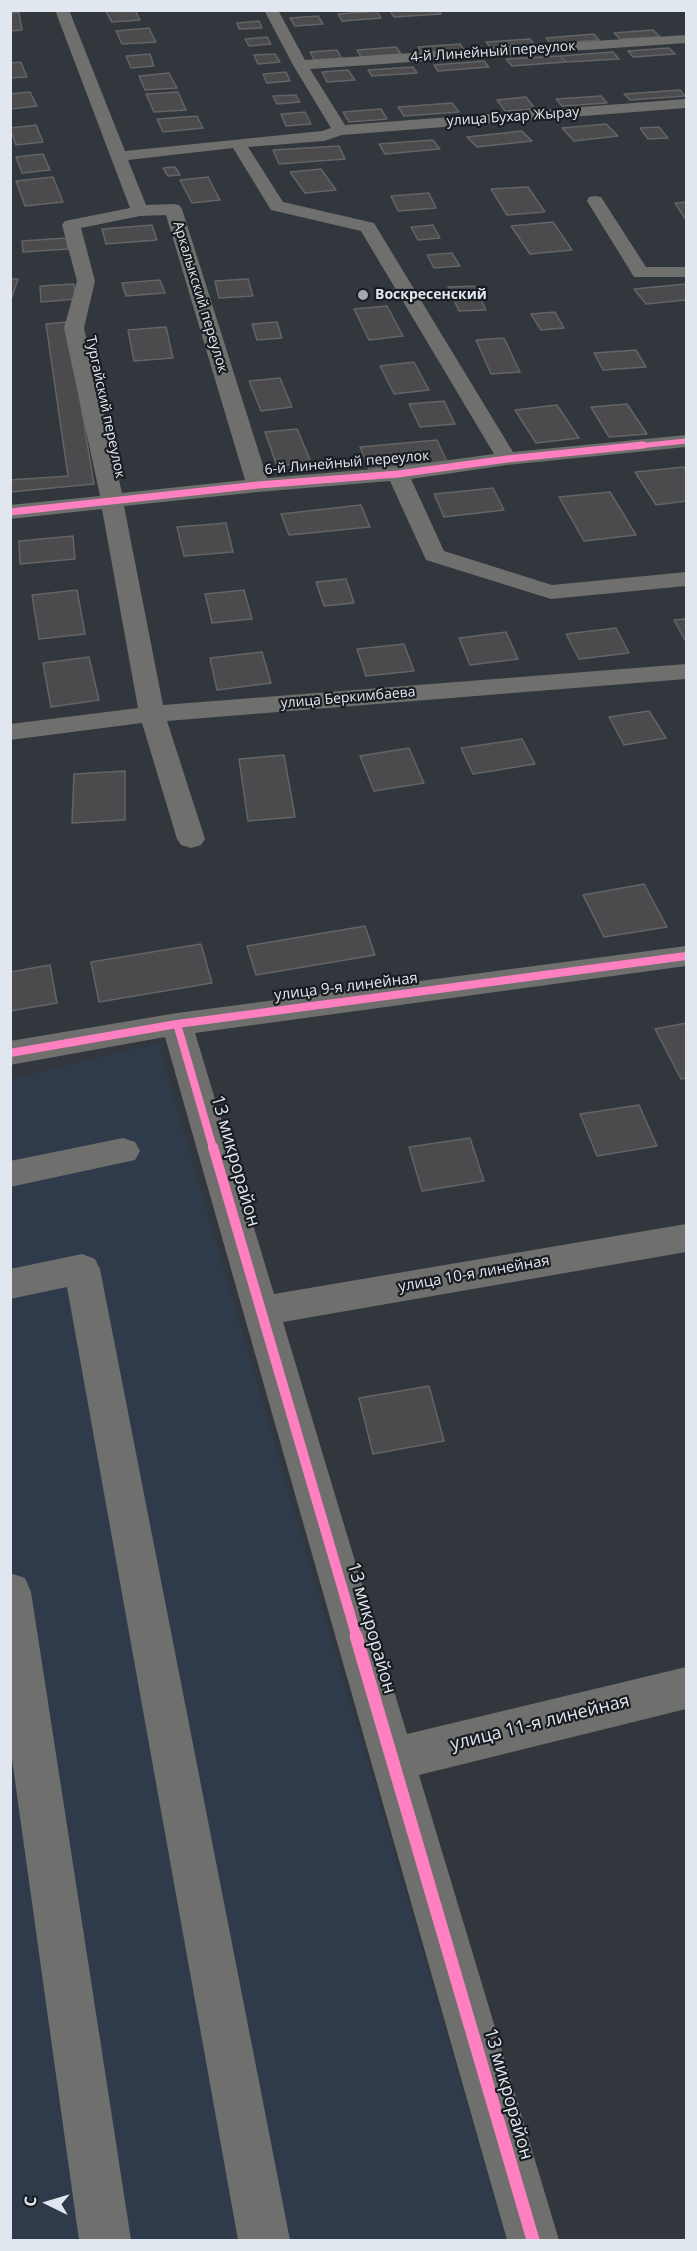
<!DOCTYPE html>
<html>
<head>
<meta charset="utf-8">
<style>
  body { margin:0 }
  #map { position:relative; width:697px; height:2251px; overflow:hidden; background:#31373d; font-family:"Open Sans",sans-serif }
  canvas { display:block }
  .frame { position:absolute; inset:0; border:12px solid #e1e7ef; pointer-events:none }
  .north { position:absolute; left:18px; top:2173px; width:60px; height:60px; -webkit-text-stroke:4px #191d22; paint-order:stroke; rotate:275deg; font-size:16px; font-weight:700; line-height:24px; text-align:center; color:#e1e7ef }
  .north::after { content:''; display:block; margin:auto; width:21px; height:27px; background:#e1e7ef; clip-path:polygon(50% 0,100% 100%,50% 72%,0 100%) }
</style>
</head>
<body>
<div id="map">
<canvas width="697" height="2251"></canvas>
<div class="frame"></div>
<div class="north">С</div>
</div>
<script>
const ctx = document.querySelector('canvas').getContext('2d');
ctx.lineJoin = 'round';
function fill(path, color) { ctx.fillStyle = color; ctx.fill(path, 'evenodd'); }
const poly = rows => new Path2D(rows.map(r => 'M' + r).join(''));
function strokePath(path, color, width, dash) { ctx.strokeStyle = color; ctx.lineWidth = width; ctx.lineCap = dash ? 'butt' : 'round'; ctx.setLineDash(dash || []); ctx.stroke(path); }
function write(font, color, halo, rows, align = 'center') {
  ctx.font = font + ' "Open Sans",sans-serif'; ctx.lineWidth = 4.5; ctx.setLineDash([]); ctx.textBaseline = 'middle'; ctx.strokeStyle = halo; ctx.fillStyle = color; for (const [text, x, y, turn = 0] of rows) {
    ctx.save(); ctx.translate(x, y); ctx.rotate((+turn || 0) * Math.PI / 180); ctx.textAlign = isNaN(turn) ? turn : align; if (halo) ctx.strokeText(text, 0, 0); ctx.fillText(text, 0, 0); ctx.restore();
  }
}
fill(poly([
  [158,1043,507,2240,11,2240,10,1079]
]), '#2f3b4b');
const building = poly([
  [105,10,135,10,140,20,112,22,105,10],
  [439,10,441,14,394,17,390,11,439,10],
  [377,11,381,18,342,21,338,14,377,11],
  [19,12,22,30,10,31,10,13,19,12],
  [318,16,323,24,295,26,290,18,318,16],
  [259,21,262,28,239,29,237,23,259,21],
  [149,28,156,42,122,44,116,31,149,28],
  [653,30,660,37,620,39,614,33,653,30],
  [594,34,599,40,551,44,546,38,594,34],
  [267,37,271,44,249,46,245,39,267,37],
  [530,39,535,45,491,48,486,42,530,39],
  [460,44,464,50,421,52,418,47,460,44],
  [396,47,401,54,361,57,357,50,396,47],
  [669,48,675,54,633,57,628,51,669,48],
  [337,50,342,59,315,61,310,52,337,50],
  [613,52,619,59,566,62,560,56,613,52],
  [150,54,154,66,131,68,126,56,150,54],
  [275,54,280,62,258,64,254,55,275,54],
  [560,56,566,62,512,66,506,59,560,56],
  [484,61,489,67,438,71,434,65,484,61],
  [21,62,27,77,10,78,10,63,21,62],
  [413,67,417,73,372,76,368,70,413,67],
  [348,70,355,80,327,82,322,72,348,70],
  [286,72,290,81,267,83,263,74,286,72],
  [169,73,177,88,145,90,139,76,169,73],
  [680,90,685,96,630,100,624,94,680,90],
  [30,92,37,106,10,109,10,94,30,92],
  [178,92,186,110,154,112,146,94,178,92],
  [296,95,300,102,277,104,273,96,296,95],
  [601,96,607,103,562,106,556,99,601,96],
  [526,97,535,109,505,111,497,100,526,97],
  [452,103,459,112,404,116,398,107,452,103],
  [381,109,387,119,349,122,343,112,381,109],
  [305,112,311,124,286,126,281,114,305,112],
  [197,116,203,128,163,132,157,119,197,116],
  [606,124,618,136,574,141,562,128,606,124],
  [36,125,43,142,16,145,10,128,36,125],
  [659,127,668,138,648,139,640,128,659,127],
  [522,131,532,141,477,147,467,137,522,131],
  [433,140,440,149,385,154,379,144,433,140],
  [339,146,345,159,279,164,273,150,339,146],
  [43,154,50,170,22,173,16,157,43,154],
  [175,167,180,175,168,176,163,168,175,167],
  [321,169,336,190,305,193,290,172,321,169],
  [53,177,63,202,25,206,16,181,53,177],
  [208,177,220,200,192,203,180,180,208,177],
  [528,187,545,212,507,215,491,189,528,187],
  [429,193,436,208,398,211,391,196,429,193],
  [686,202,686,220,675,203,686,202],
  [553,222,572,250,530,254,511,226,553,222],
  [152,225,157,240,106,244,102,229,152,225],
  [433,225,440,238,418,240,411,227,433,225],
  [66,238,68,249,23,252,22,241,66,238],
  [452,253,460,266,434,268,427,255,452,253],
  [10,279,18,279,10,303,10,279],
  [248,279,253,296,219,298,215,281,248,279],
  [160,280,165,293,126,296,122,283,160,280],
  [74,284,76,299,41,302,40,286,74,284],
  [686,284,686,300,646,304,634,289,686,284],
  [474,286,486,310,459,311,448,287,474,286],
  [387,306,403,336,369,340,354,309,387,306],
  [555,312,564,328,541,330,531,314,555,312],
  [67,322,94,484,10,492,10,480,68,476,46,324,67,322],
  [277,322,282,338,257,340,252,324,277,322],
  [166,327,173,358,134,361,128,330,166,327],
  [504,338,520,372,491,374,476,340,504,338],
  [636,350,646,367,603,370,594,353,636,350],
  [414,362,429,390,394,394,380,366,414,362],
  [280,378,292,407,261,411,249,381,280,378],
  [444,401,455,424,420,427,409,404,444,401],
  [627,404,647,434,609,437,591,407,627,404],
  [557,405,579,438,536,443,515,410,557,405],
  [297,429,311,462,277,466,265,432,297,429],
  [437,440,447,462,369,469,360,447,437,440],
  [684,467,686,471,686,501,656,505,635,472,684,467],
  [493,488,504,510,444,517,434,494,493,488],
  [610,492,636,535,584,541,559,497,610,492],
  [361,505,370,527,289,535,281,514,361,505],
  [226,523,233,552,184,556,177,527,226,523],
  [73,536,75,559,20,564,19,541,73,536],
  [346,579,354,603,324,606,316,582,346,579],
  [77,590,85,634,39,639,32,595,77,590],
  [244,590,252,619,212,623,205,594,244,590],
  [686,619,686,642,674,620,686,619],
  [616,628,629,653,579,659,566,634,616,628],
  [506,632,518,659,470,665,459,638,506,632],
  [404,644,414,671,366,676,357,649,404,644],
  [262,652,271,683,217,690,210,658,262,652],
  [89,657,99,700,51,707,43,663,89,657],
  [649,711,666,738,624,745,609,717,649,711],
  [522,739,535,764,473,774,461,748,522,739],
  [409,748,424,783,374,791,360,756,409,748],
  [284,755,295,817,248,821,239,759,284,755],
  [125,771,125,820,72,823,74,774,125,771],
  [644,884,667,927,604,937,583,895,644,884],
  [365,926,375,955,256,975,247,946,365,926],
  [201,944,212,983,99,1002,91,962,201,944],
  [50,965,57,1003,10,1011,10,972,50,965],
  [686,1023,686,1078,681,1079,655,1029,686,1023],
  [639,1105,657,1146,597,1156,580,1114,639,1105],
  [470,1138,484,1181,422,1191,409,1147,470,1138],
  [429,1386,444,1441,373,1454,359,1398,429,1386]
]);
fill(building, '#4b4b4d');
strokePath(building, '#646365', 1.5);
fill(poly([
  [55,10,69,10,125,151,322,131,331,128,293,65,264,10,278,10,305,60,686,35,686,43,310,69,345,125,686,99,686,108,342,135,324,141,248,147,283,202,374,223,513,452,686,435,686,447,507,465,411,479,444,551,552,585,686,572,686,586,551,599,426,560,390,481,258,492,124,506,163,705,686,664,686,679,167,721,205,839,201,845,191,848,181,845,177,839,142,723,10,740,10,724,138,708,102,509,10,519,10,505,100,496,64,328,77,281,62,225,65,221,130,208,55,10],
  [233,148,271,210,361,231,494,454,398,467,267,478,182,209,179,205,173,204,146,205,128,160,233,148],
  [166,215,245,480,122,493,84,328,95,281,81,228,140,216,166,215],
  [595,196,601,197,646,267,686,267,686,277,634,277,587,201,589,197,595,196],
  [686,946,686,966,195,1033,274,1294,686,1224,686,1252,283,1322,407,1734,686,1667,686,1709,419,1775,559,2240,507,2240,165,1037,10,1065,10,1041,177,1013,686,946],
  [123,1138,135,1142,140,1151,135,1160,10,1187,10,1161,123,1138],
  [82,1254,95,1259,100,1269,290,2240,238,2240,67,1287,10,1299,10,1269,82,1254],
  [10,1573,25,1578,31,1592,131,2240,79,2240,10,1745,10,1573]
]), '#6f6f6d');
strokePath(poly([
  [628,447,686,441]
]), '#ff80c0', 5);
strokePath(poly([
  [10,512,258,485,398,474,507,459,643,445]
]), '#ff80c0', 7);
strokePath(poly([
  [177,1024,213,1148],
  [10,1053,177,1024,686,956]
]), '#ff80c0', 8);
strokePath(poly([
  [213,1147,357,1638]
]), '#ff80c0', 10);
strokePath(poly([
  [356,1636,533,2240]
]), '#ff80c0', 13);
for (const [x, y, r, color] of [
  [363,295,6,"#a3a9b1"]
]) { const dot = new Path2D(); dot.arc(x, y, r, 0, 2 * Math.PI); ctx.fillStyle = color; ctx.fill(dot); strokePath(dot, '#191d22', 2); }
write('14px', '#e1e7ef', '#191d22', [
  ["4-й Линейный переулок",493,52,-4],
  ["улица Бухар Жырау",513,117,-4],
  ["Аркалыкский переулок",200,297,73],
  ["Тургайский переулок",105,407,78],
  ["6-й Линейный переулок",347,463,-5],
  ["улица Беркимбаева",348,698,-5]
]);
write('bold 14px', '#e1e7ef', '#191d22', [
  ["Воскресенский",375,295]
], 'left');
write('15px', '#e1e7ef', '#191d22', [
  ["улица 9-я линейная",346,987,-7],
  ["улица 10-я линейная",474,1274,-10]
]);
write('18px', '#e1e7ef', '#191d22', [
  ["13 микрорайон",235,1161,74],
  ["13 микрорайон",371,1628,74],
  ["улица 11-я линейная",540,1723,-14],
  ["13 микрорайон",508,2094,74]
]);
</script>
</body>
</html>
